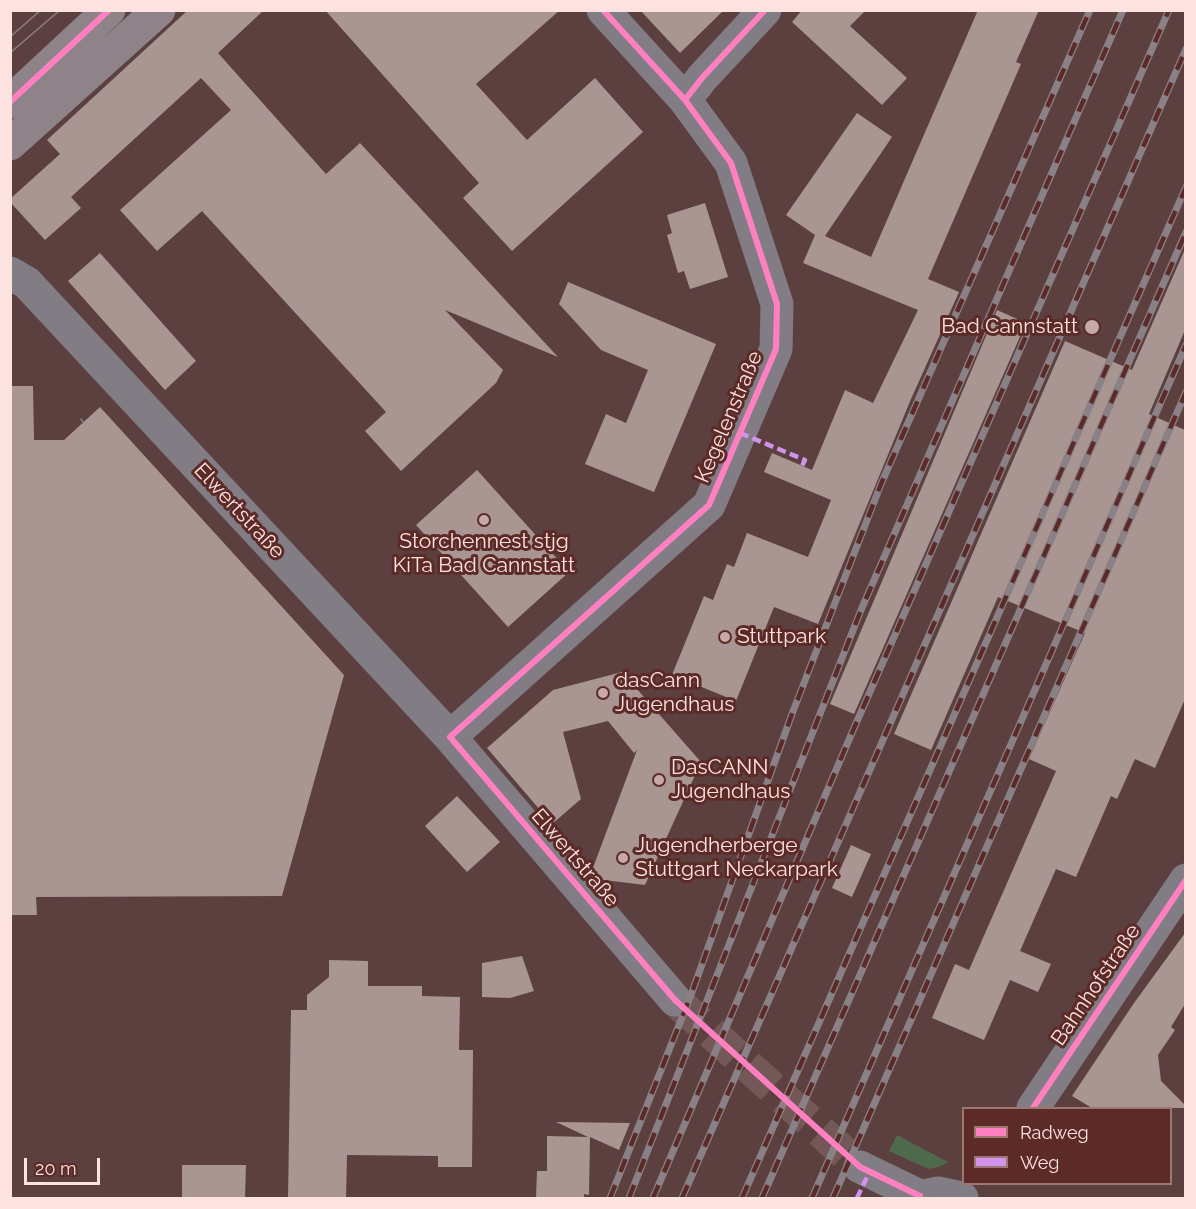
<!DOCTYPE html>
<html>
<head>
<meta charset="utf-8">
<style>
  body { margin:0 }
  #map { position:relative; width:1196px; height:1209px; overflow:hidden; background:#5c403f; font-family:Raleway,sans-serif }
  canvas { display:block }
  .frame { position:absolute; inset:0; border:12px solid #fde3e0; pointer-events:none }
  .legend { position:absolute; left:962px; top:1107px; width:210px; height:78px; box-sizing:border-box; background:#5d2b27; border:2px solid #9d7571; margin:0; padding:8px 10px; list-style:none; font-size:18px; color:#fde3e0 }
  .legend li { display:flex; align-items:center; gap:12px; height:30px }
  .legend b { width:30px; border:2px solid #9d7571 }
  .scale { position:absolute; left:24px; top:1158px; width:76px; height:27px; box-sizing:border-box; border:3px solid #fde3e0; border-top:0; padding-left:8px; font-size:18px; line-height:21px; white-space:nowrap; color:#fde3e0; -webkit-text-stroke:4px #5d2b27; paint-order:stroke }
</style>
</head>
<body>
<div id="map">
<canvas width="1196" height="1209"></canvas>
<div class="frame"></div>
<ul class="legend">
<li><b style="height:8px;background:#ff80c0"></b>Radweg</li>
<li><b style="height:8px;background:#d193ec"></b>Weg</li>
</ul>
<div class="scale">20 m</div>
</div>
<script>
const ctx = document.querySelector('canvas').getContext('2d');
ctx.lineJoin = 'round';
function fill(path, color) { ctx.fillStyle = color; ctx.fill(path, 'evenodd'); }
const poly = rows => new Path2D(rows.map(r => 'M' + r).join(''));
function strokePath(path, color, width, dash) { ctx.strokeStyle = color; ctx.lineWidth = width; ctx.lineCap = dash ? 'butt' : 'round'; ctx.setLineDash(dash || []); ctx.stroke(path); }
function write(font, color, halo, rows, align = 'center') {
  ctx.font = font + ' Raleway,sans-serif'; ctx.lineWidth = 6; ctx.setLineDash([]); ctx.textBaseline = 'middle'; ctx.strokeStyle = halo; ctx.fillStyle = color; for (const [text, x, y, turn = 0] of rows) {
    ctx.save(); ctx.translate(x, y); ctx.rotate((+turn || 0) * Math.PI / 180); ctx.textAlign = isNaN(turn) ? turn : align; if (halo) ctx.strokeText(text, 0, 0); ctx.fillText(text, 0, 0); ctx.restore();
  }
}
fill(poly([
  [897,1135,948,1162,949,1162,939,1167,928,1169,889,1151]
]), '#4e694b');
fill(poly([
  [188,10,264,10,218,53,326,174,360,143,558,357,445,310,503,370,496,383,401,471,365,431,386,412,202,211,157,251,120,210,231,110,201,78,71,197,81,208,45,240,10,202,10,199,60,154,47,140],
  [325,10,560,10,476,84,527,140,595,78,643,132,512,251,463,198,479,183],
  [640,10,724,10,680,53],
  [802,10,866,10,850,26,907,78,882,105,792,22],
  [978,10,1039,10,1016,62,1021,64,928,279,959,292,911,399,818,624,774,607,736,701,672,675,704,596,713,600,727,564,734,567,747,533,808,557,831,500,764,472,772,453,812,470,845,390,873,403,918,310,803,263,815,235,786,215,857,113,892,137,825,236,871,257],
  [705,203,728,277,690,289,684,271,678,273,667,235,672,233,667,215],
  [1185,249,1185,330,1149,414,1185,430,1185,699,1155,768,1135,759,1117,799,1111,796,1076,877,1056,869,1020,951,1051,964,1038,992,1010,980,984,1040,932,1018,955,964,969,970,1056,771,1029,759,1085,633,998,597,931,750,894,734,1065,341,1132,370],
  [100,253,196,361,165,390,68,281],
  [568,282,716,344,654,492,585,464,606,414,626,423,648,370,601,350,559,304],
  [997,310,1026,323,854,714,830,704],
  [10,386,33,386,34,440,64,440,100,407,344,675,282,896,36,897,37,915,10,915],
  [477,470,569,572,508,627,416,525],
  [622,672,701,762,645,885,596,879,591,873,637,750,634,753,608,721,563,732,581,799,552,824,487,748,553,690],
  [457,796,500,842,467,872,425,826],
  [851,845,871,854,852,897,832,888],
  [1185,933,1185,1004,1171,1027,1175,1030,1158,1055,1161,1081,1185,1105,1185,1108,1092,1108,1072,1096,1134,1003],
  [522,956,534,991,510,998,482,997,482,963],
  [329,960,368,961,368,986,422,986,422,996,460,997,459,1050,473,1050,472,1167,438,1167,438,1156,347,1155,346,1198,288,1198,291,1010,307,1010,307,995,329,977],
  [556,1122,630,1123,619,1150,590,1137,589,1195,584,1194,584,1198,536,1198,537,1171,547,1171,547,1136,588,1137],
  [182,1165,246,1165,245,1198,182,1198]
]), '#a99693');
strokePath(poly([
  [675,1000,860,1167]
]), '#745857', 33, [33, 16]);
strokePath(poly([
  [685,100,702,78,765,10],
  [10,273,27,283,450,737,675,1000],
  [450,737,709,505,776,349,777,304,731,163,685,100,603,10],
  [1033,1108,1186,880],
  [860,1167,920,1196],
  [914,1198,938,1193,962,1198]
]), '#827c85', 33);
strokePath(poly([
  [10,102,109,10],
  [10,144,159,10]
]), '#8e8389', 33);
strokePath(poly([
  [10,37,41,10],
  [10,53,60,10],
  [81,419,83,422]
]), '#8a8187', 1.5);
const rail = poly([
  [610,1198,691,995,792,714,881,484,1090,10],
  [629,1198,861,610,1123,10],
  [653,1198,851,735,1169,10],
  [682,1198,1186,49],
  [742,1198,1186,187],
  [762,1198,1186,232],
  [812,1198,1186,345],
  [833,1198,1186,392]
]);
strokePath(rail, '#8a8187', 7);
strokePath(rail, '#5d2b27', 4.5, [14]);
strokePath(poly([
  [740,433,805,460,801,468],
  [857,1198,869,1173]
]), '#d193ec', 4.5, [9, 4.5]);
strokePath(poly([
  [603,10,685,100,731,163,777,304,776,349,709,505,450,737,675,1000,860,1167,920,1196],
  [685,100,702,78,765,10],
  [10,102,109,10],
  [1033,1108,1186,880]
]), '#ff80c0', 6);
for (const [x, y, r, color] of [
  [1092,327,8,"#c5aaa8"],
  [484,520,6,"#c5aaa8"],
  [725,637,6,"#c5aaa8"],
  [603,693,6,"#c5aaa8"],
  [659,780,6,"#c5aaa8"],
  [623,858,6,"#c5aaa8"]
]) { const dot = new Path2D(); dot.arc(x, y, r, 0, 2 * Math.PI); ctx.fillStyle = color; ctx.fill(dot); strokePath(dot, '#5d2b27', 2); }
write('21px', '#fde3e0', '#5d2b27', [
  ["Bad Cannstatt",1078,327,"right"],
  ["Storchennest stjg",484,542,"center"],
  ["KiTa Bad Cannstatt",484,566,"center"],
  ["Stuttpark",737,637],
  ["dasCann",615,681],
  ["Jugendhaus",615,705],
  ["DasCANN",671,768],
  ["Jugendhaus",671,792],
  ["Jugendherberge",635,846],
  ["Stuttgart Neckarpark",635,870]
], 'left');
write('21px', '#fde3e0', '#5d2b27', [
  ["Kegelenstraße",729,417,-67],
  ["Elwertstraße",239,511,47],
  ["Elwertstraße",575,858,49],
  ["Bahnhofstraße",1096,985,-56]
]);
</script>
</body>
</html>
